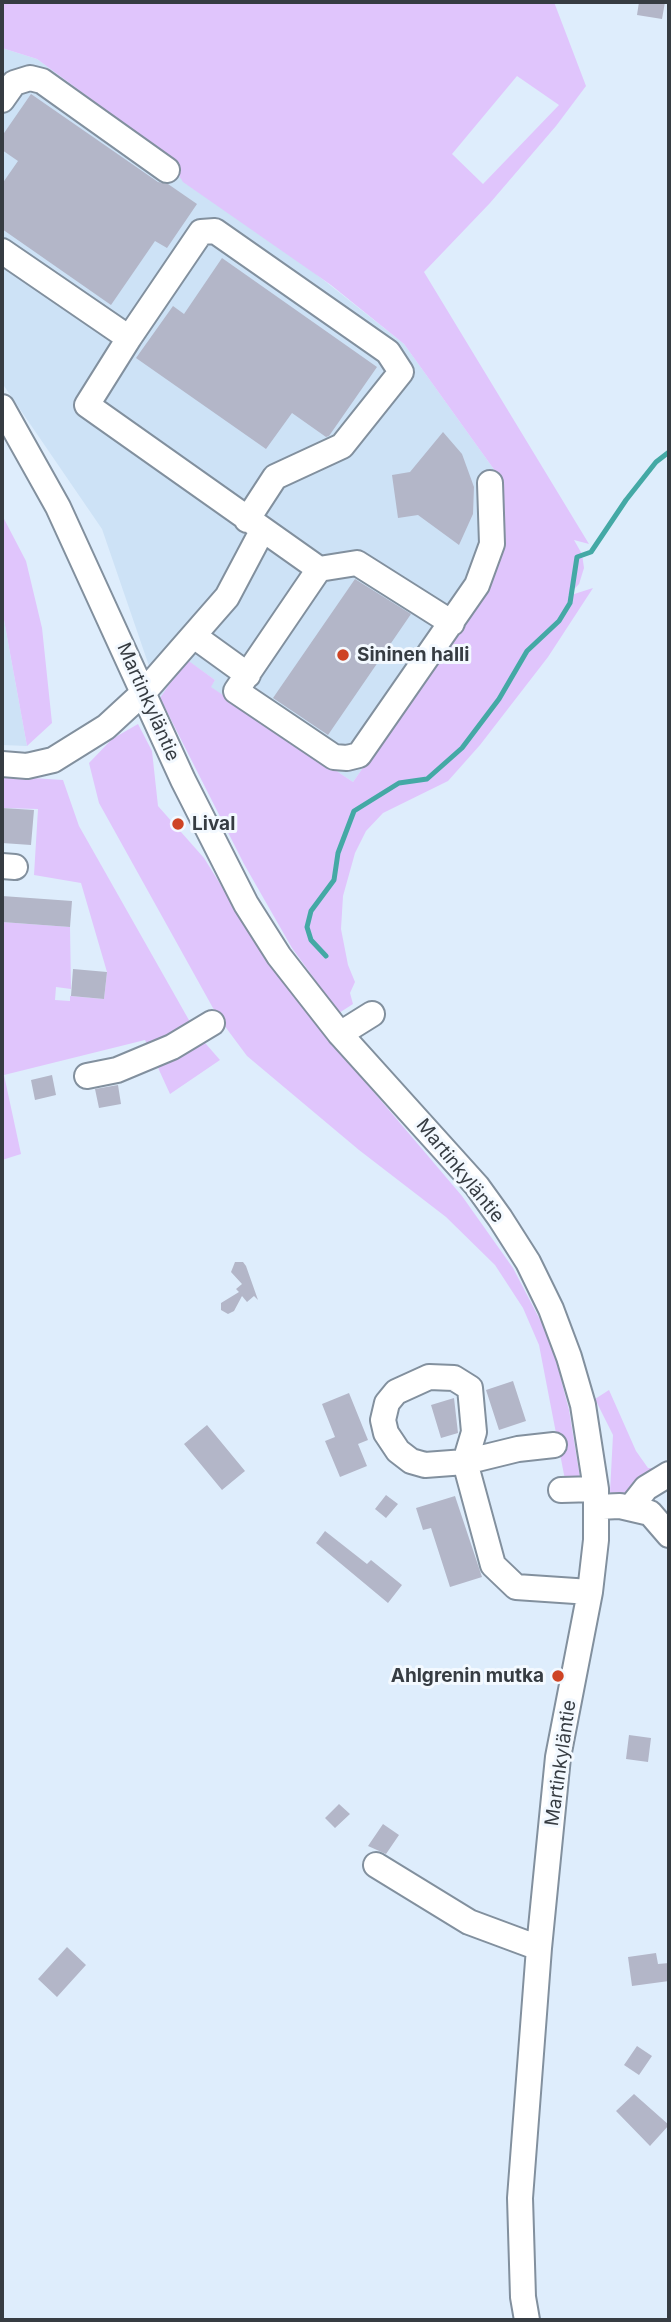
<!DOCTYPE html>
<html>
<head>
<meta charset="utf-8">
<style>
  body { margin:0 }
  #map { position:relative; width:671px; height:2322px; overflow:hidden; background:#deedfc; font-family:Inter,sans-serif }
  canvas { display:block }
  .frame { position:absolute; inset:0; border:4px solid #363c42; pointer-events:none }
</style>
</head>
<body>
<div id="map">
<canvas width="671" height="2322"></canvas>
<div class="frame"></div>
</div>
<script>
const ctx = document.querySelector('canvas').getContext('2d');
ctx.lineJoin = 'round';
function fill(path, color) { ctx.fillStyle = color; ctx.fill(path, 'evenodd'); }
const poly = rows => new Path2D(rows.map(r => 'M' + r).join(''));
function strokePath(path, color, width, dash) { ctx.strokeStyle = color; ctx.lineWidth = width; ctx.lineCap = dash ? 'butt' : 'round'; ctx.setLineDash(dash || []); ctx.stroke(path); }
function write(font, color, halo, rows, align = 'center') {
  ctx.font = font + ' Inter,sans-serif'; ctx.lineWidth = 6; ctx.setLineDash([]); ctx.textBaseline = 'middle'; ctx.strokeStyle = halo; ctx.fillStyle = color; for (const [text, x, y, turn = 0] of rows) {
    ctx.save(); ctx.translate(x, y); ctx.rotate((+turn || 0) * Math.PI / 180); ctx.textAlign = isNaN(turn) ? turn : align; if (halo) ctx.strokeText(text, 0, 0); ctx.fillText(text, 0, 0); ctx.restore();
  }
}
fill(poly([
  [2,48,37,59,165,154,404,344,503,482,505,546,488,588,353,782,210,687,215,680,185,659,160,698,102,529,2,383],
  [2,609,27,746,2,745]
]), '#cde2f6');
fill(poly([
  [2,2,554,2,586,86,556,126,490,203,424,272,589,544,574,540,582,554,584,568,579,584,568,596,593,588,548,657,480,745,448,781,383,813,366,831,355,853,343,896,341,929,348,965,355,982,350,993,353,1004,339,1013,292,948,244,864,160,698,186,659,215,680,211,687,353,782,488,588,505,546,503,482,404,344,331,285,183,182,165,154,37,59,2,48],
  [517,76,559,105,483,184,452,154],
  [2,515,26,561,42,628,52,723,27,746,2,609],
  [138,724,152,751,158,806,204,858,270,964,332,1043,462,1196,513,1268,551,1341,569,1410,581,1484,566,1485,539,1345,523,1308,495,1265,446,1217,359,1150,247,1056,218,1017,99,803,89,763,112,739],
  [2,776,63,780,79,826,194,1029,151,1052,145,1040,4,1075,21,1154,2,1160,2,922,70,927,71,989,56,987,55,1000,70,1001,70,996,104,999,107,972,81,883,34,875,38,809,2,808],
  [199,1036,220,1060,170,1094,154,1059],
  [609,1390,636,1451,648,1468,662,1468,620,1500,610,1492,613,1435,595,1399]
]), '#e0c5fc');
strokePath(poly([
  [326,956,311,940,307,927,311,911,334,880,338,853,354,811,399,783,427,779,462,748,499,699,527,651,559,621,570,603,577,557,591,552,626,500,656,462,669,452]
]), '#44a9a5', 5);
fill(poly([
  [639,2,665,2,662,19,637,15],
  [31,94,158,182,168,184,197,204,167,248,155,241,111,305,2,229,2,184,18,161,2,150,2,136],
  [222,258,377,367,329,436,326,437,292,413,266,449,136,358,173,306,184,314],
  [443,432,462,454,474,487,473,514,459,545,418,515,398,518,392,475,410,472],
  [355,579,411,614,328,735,273,698],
  [2,808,34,810,31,845,2,843],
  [2,896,72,901,70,927,2,922],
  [73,969,107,972,104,999,71,996],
  [52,1075,56,1095,35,1100,31,1080],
  [118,1085,121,1104,99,1108,95,1089],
  [235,1262,243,1262,246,1266,258,1300,254,1296,247,1302,242,1296,234,1311,228,1314,221,1310,221,1303,239,1292,236,1289,242,1284,231,1272],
  [513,1381,526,1421,499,1430,486,1390],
  [349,1393,368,1440,358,1444,367,1466,340,1477,325,1441,335,1437,322,1404],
  [454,1398,458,1433,441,1438,431,1405],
  [207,1425,245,1471,222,1490,184,1444],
  [386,1495,398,1504,386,1518,375,1509],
  [455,1496,482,1577,450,1587,431,1528,423,1530,416,1508],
  [325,1531,367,1564,371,1560,402,1585,388,1603,316,1543],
  [629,1735,651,1738,648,1762,626,1759],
  [339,1804,350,1814,335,1828,325,1818],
  [383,1824,399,1835,386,1854,368,1846],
  [67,1947,86,1965,57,1997,38,1979],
  [656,1953,658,1964,669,1963,669,1981,632,1986,628,1957],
  [637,2046,652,2056,639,2075,624,2065],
  [634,2094,669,2125,650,2146,616,2111]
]), '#b3b6c8');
const minor = poly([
  [2,100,14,83,30,78,42,81,167,170],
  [2,251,129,338,87,405,319,569,357,563,452,623],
  [129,338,201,232,215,231,388,352,401,372,342,446,275,477,247,520],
  [2,407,58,507,183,780,246,904,279,956,340,1034,477,1186,500,1218,528,1262,551,1309,569,1357,583,1405,596,1489,596,1540,590,1592,558,1757,539,1948,520,2198,523,2297,527,2320],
  [319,569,236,691,334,757,347,758,359,755,477,585,492,544,490,483],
  [194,636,248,675],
  [2,764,27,766,53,760,106,727,144,692,227,597,262,531],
  [2,866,15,867],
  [340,1034,372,1014],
  [87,1076,117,1070,172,1047,212,1023],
  [554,1445,518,1449,465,1462,425,1465,411,1461,398,1451,386,1433,383,1420,387,1403,396,1392,429,1377,454,1378,470,1388,474,1432,465,1462,493,1565,516,1587,590,1592],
  [561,1490,596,1489],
  [597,1507,620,1506,650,1513,669,1535],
  [631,1507,646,1488,669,1474],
  [376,1865,469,1922,539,1948]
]);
strokePath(minor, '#82909e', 28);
strokePath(minor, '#fff', 24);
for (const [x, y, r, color] of [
  [343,655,7,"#ce4424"],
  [178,824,7,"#ce4424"],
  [558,1676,7,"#ce4424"]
]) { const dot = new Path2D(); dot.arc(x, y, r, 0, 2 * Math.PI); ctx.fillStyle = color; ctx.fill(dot); strokePath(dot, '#f3f9ff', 2.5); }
write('bold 19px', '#363c42', '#f3f9ff', [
  ["Sininen halli",357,655],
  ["Lival",192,824],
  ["Ahlgrenin mutka",544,1676,"right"]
], 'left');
write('19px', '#363c42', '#f3f9ff', [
  ["Martinkyläntie",148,702,66],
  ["Martinkyläntie",460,1171,51],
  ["Martinkyläntie",561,1763,-82]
]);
</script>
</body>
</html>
